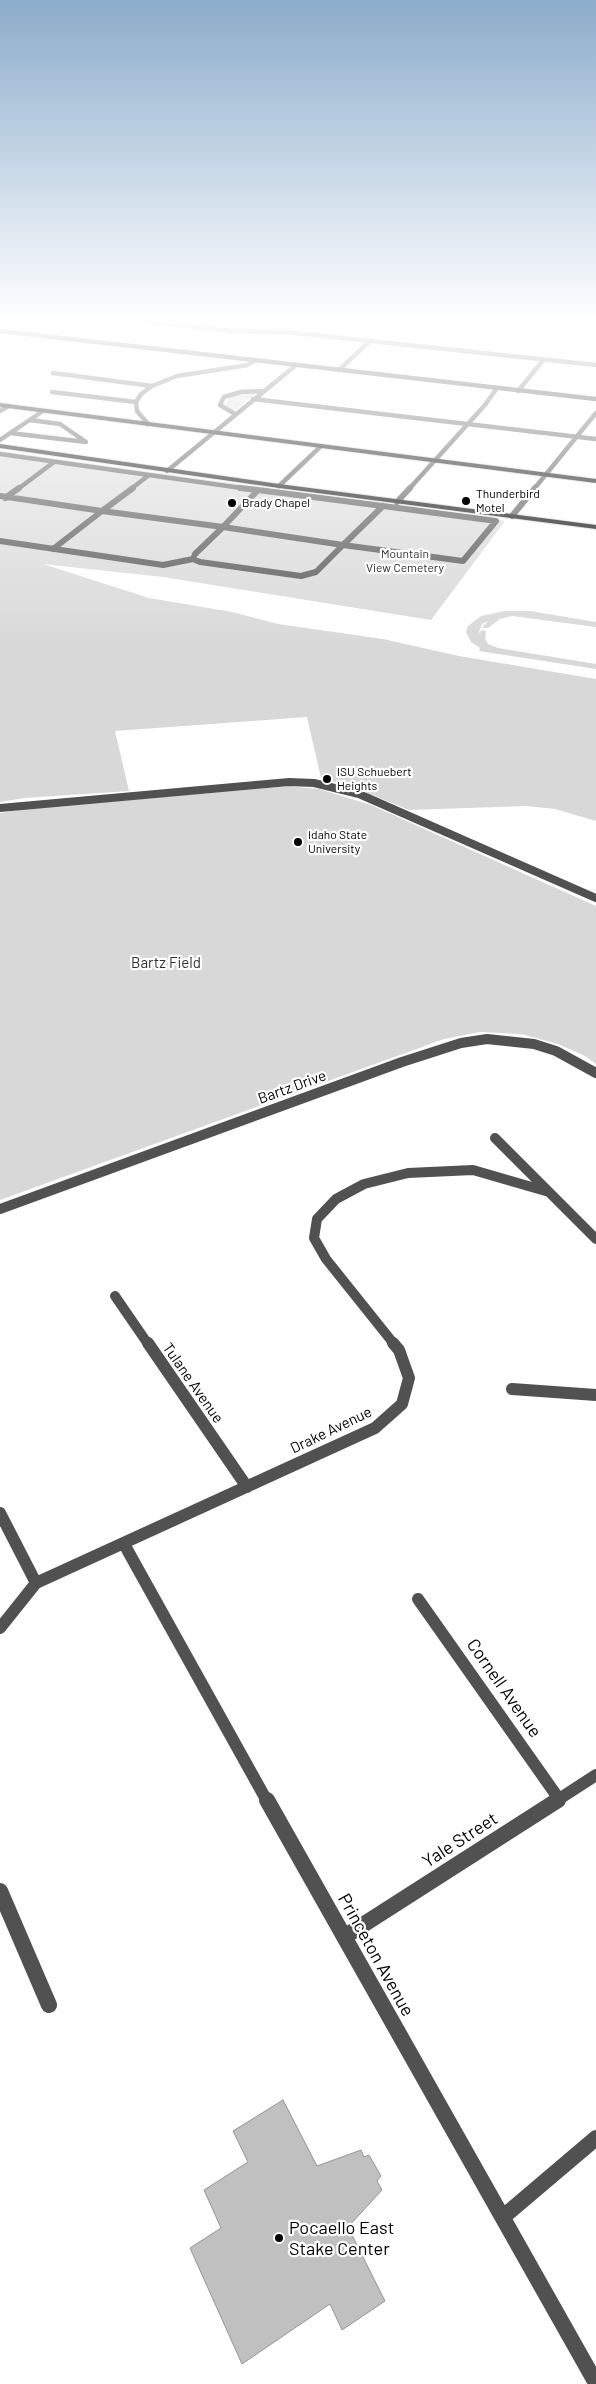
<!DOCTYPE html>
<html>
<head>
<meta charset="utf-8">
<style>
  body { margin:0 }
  canvas { display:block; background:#fff }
</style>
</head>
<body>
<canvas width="596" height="2384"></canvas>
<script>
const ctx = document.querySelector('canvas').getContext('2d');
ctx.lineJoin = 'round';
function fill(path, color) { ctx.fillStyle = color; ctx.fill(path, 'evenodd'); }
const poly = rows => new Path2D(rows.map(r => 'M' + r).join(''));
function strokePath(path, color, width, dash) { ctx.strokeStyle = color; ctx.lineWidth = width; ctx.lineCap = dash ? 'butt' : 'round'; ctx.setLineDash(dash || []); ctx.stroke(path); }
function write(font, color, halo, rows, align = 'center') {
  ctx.font = font + ' Barlow,sans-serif'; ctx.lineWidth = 4.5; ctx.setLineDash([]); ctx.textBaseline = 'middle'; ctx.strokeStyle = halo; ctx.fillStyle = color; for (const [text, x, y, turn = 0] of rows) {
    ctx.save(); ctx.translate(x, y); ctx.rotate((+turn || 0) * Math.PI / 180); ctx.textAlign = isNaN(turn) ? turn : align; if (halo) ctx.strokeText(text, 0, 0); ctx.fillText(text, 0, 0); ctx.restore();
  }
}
fill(poly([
  [257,393,235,410,228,408,225,403,230,397,237,395],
  [0,451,505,521,431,620,163,577,43,564,149,598,232,612,278,624,383,639,459,656,596,679,596,821,555,809,526,806,409,810,350,786,321,778,307,717,115,731,129,791,25,798,0,802],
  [505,611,530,611,596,622,596,627,512,616,500,619,488,628,482,628,488,621,482,624,479,632,480,633,481,630,486,631,485,639,488,644,498,648,596,664,596,669,479,651,480,648,471,642,466,632,468,626,481,616],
  [290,786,319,789,371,805,596,906,596,1064,585,1056,558,1044,521,1034,480,1032,444,1039,0,1200,0,813,25,809]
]), '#d8d8d8');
const building = poly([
  [283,2100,317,2166,361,2150,364,2157,369,2155,381,2176,377,2181,382,2190,348,2227,385,2301,342,2330,330,2304,242,2364,190,2248,221,2228,204,2190,248,2162,233,2131,283,2100]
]);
fill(building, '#c0c0c0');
strokePath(building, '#959595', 1);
const primary = poly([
  [0,403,596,479,596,483,0,407,0,403],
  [0,444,279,484,596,525,596,529,279,488,0,448,0,444]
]);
strokePath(primary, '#dbdbdb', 2);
strokePath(poly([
  [112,317,231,331,286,332,596,365],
  [0,324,13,317],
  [339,370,371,340],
  [53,373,152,386],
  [518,391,544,359],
  [52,392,136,402],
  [253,399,596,439],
  [0,411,9,406],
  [235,414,220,405,224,397,241,392,262,391],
  [148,424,137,411,136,402,141,394,152,386,177,376,248,365,254,361],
  [10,433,86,442,60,424,30,420],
  [0,440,43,411],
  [0,454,149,475],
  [167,471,295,366],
  [279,486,320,447],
  [18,489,54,462],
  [131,489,149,475,249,489],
  [409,489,485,405,497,388],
  [534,489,596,413]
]), '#515151', 4.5);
strokePath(poly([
  [133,488,102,511,223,527],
  [240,488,258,490],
  [258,490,383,506],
  [0,496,102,511],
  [5,498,19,488],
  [397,502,410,488],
  [512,516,535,488],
  [223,527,343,545],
  [223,527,195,554,193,559,200,562,301,576,316,572,343,545],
  [223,527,258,490],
  [0,541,163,565,193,559],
  [343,545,463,561,496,521,383,506],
  [343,545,383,506],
  [53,549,102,511]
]), '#515151', 6);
strokePath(poly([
  [0,808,289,782,314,783,359,794,596,898]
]), '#515151', 8);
strokePath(poly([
  [495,1138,596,1239],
  [0,1209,402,1062,461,1043,487,1039,534,1044,556,1051,596,1073],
  [115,1296,148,1344],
  [394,1344,326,1259,314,1238,317,1219,336,1199,364,1184,408,1173,473,1170,549,1192]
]), '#515151', 10);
strokePath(poly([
  [148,1343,247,1487],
  [512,1389,596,1395],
  [0,1513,36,1583],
  [124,1544,267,1801],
  [418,1599,559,1799],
  [0,1628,36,1583,375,1428,402,1404,409,1378,399,1350,393,1343],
  [556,1801,596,1775]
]), '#515151', 12);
strokePath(poly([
  [267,1800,596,2383],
  [0,1891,49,2005],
  [344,1937,558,1800],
  [503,2217,596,2138]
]), '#515151', 16);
strokePath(poly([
  [0,331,596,399]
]), '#1e1e1e', 4.5);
fill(primary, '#000');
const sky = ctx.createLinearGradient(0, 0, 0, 651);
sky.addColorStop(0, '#8baccb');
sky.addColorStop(0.49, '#fff');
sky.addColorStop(1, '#ffffff00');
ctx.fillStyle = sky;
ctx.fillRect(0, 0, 596, 651);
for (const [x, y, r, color] of [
  [466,501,5,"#000"],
  [232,503,5,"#000"],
  [327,779,5,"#000"],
  [298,842,5,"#000"],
  [279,2238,5,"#000"]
]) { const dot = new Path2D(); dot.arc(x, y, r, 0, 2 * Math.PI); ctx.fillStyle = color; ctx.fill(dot); strokePath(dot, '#fff', 2); }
write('12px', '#000', '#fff', [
  ["Thunderbird",476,494],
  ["Motel",476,508],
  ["Brady Chapel",242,503],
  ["ISU Schuebert",337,772],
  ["Heights",337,786],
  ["Idaho State",308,835],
  ["University",308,849]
], 'left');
write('12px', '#2f2f2f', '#fff', [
  ["Mountain",405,554],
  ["View Cemetery",405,568]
]);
write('15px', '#2f2f2f', '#fff', [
  ["Bartz Field",166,963]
]);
write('15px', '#000', '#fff', [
  ["Bartz Drive",292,1087,-20],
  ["Tulane Avenue",193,1383,55],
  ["Drake Avenue",331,1430,-26]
]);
write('18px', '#000', '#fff', [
  ["Cornell Avenue",504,1688,55],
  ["Yale Street",460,1840,-33],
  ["Princeton Avenue",376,1955,61]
]);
write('18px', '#000', '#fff', [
  ["Pocaello East",289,2228],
  ["Stake Center",289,2249]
], 'left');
</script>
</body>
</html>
